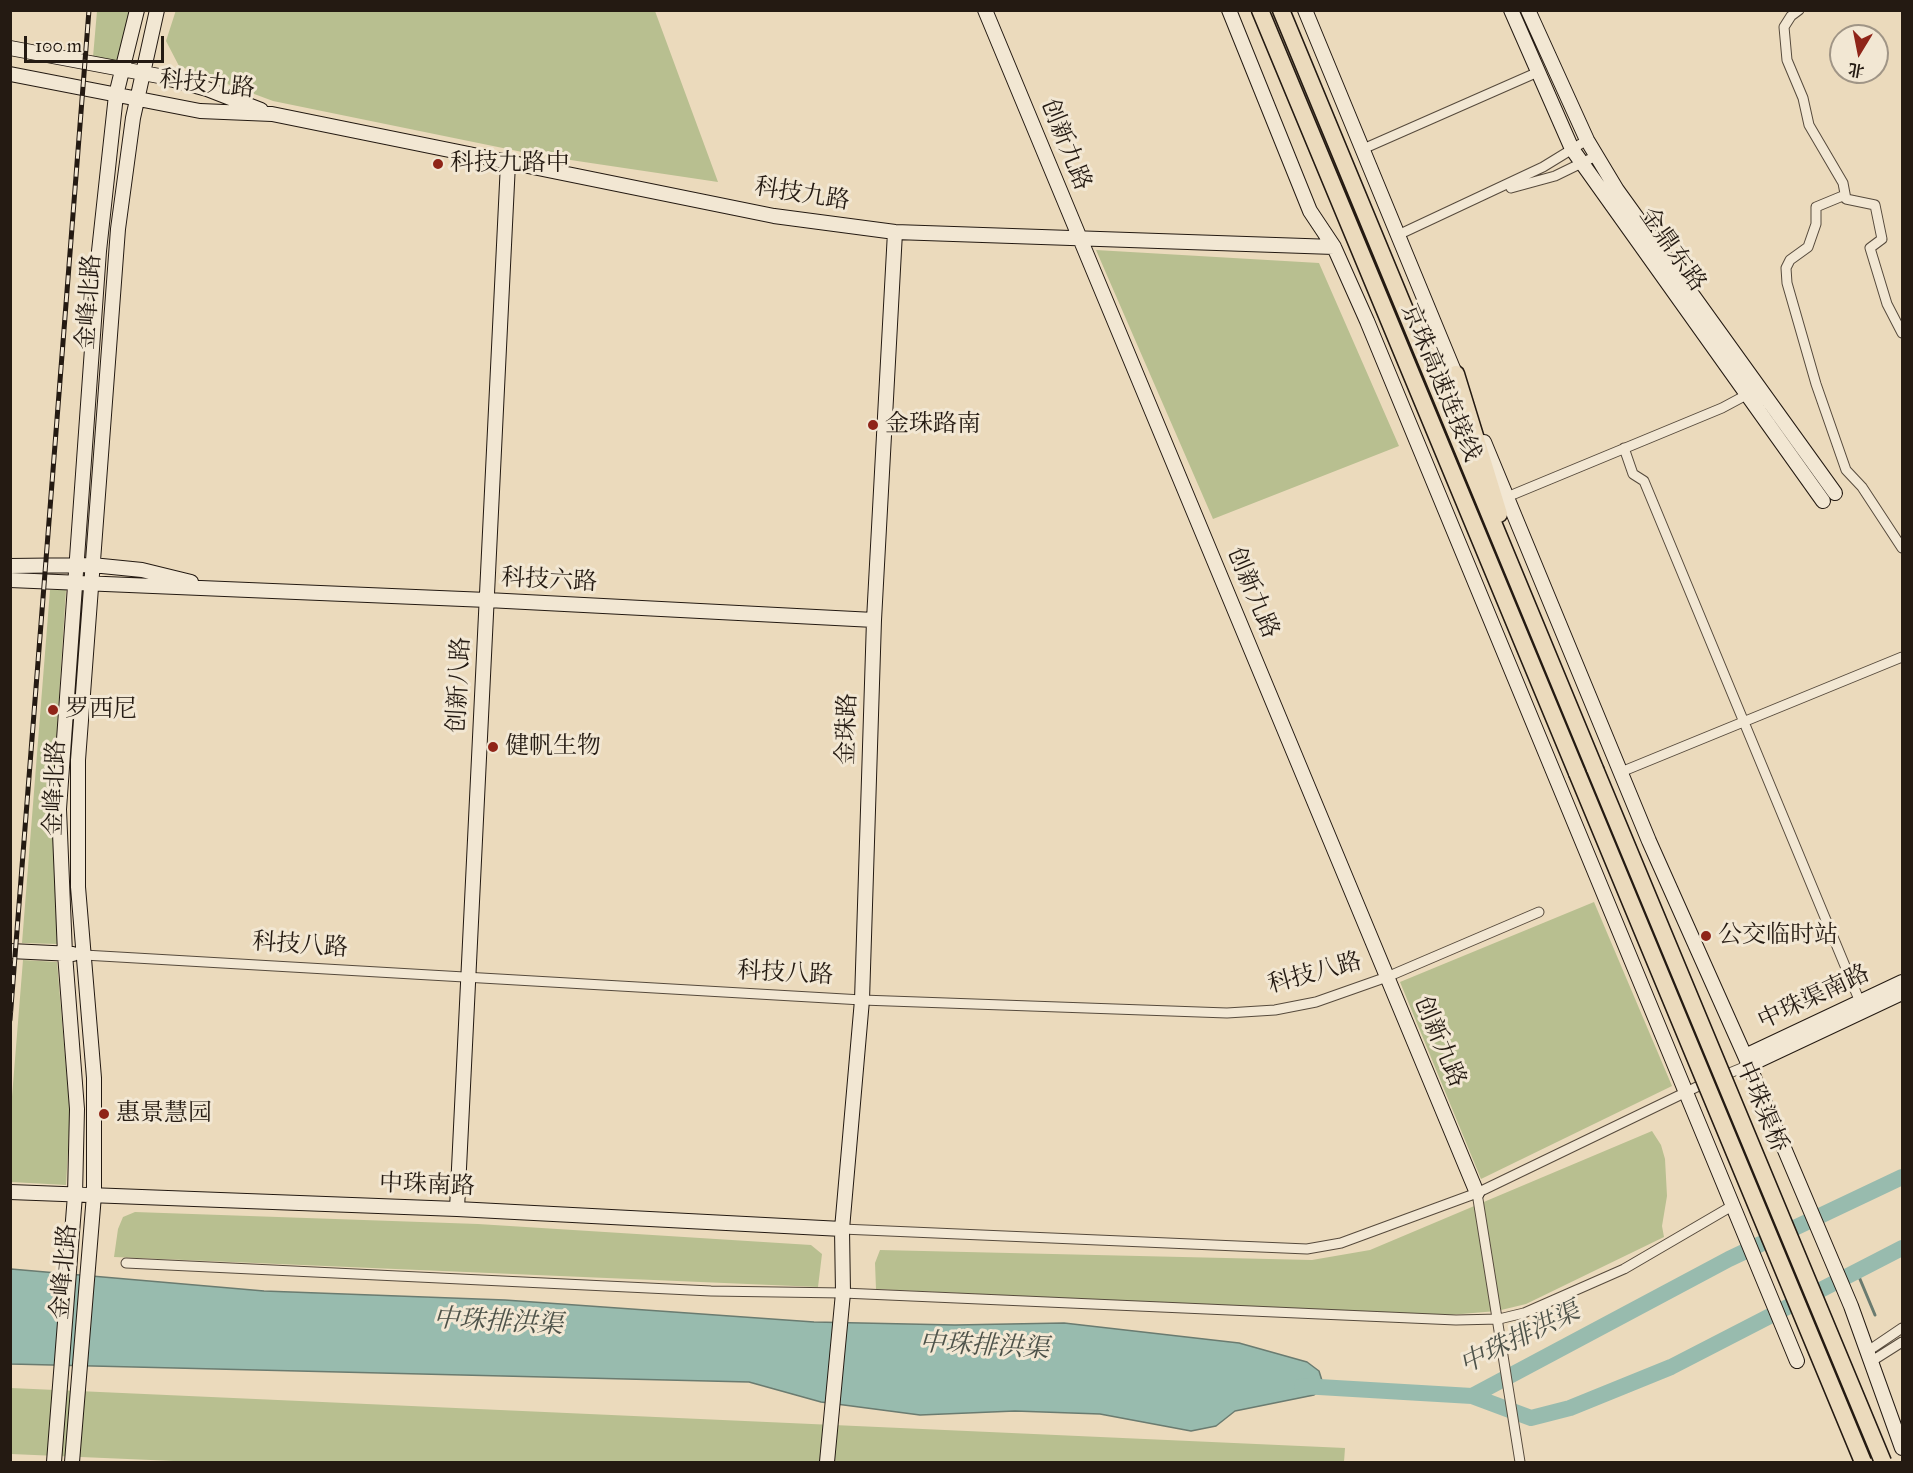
<!DOCTYPE html>
<html>
<head>
<meta charset="utf-8">
<style>
  body { margin:0 }
  #map { position:relative; width:1913px; height:1473px; overflow:hidden; background:#ebdabc; font-family:"IM FELL Great Primer","Noto Serif SC",serif }
  canvas { display:block }
  .frame { position:absolute; inset:0; border:12px solid #241a12; pointer-events:none }
  .north { position:absolute; left:1829px; top:24px; width:60px; height:60px; box-sizing:border-box; background:#f2e7d3; border:2px solid #a09586; border-radius:50%; rotate:190deg; font-size:16px; font-weight:700; line-height:24px; text-align:center; color:#241a12 }
  .north::after { content:''; display:block; margin:auto; width:21px; height:27px; background:#8f2418; clip-path:polygon(50% 0,100% 100%,50% 72%,0 100%) }
  .scale { position:absolute; left:24px; top:36px; width:140px; height:27px; box-sizing:border-box; border:3px solid #241a12; border-top:0; padding-left:8px; font-size:18px; line-height:21px; white-space:nowrap; color:#241a12; -webkit-text-stroke:4px #f2e7d3; paint-order:stroke }
</style>
</head>
<body>
<div id="map">
<canvas width="1913" height="1473"></canvas>
<div class="frame"></div>
<div class="north">北</div>
<div class="scale">100 m</div>
</div>
<script>
const ctx = document.querySelector('canvas').getContext('2d');
ctx.lineJoin = 'round';
function fill(path, color) { ctx.fillStyle = color; ctx.fill(path, 'evenodd'); }
const poly = rows => new Path2D(rows.map(r => 'M' + r).join(''));
function strokePath(path, color, width, dash) { ctx.strokeStyle = color; ctx.lineWidth = width; ctx.lineCap = dash ? 'butt' : 'round'; ctx.setLineDash(dash || []); ctx.stroke(path); }
function write(font, color, halo, rows, align = 'center') {
  ctx.font = font + ' "IM FELL Great Primer","Noto Serif SC",serif'; ctx.lineWidth = 6; ctx.setLineDash([]); ctx.textBaseline = 'middle'; ctx.strokeStyle = halo; ctx.fillStyle = color; for (const [text, x, y, turn = 0] of rows) {
    ctx.save(); ctx.translate(x, y); ctx.rotate((+turn || 0) * Math.PI / 180); ctx.textAlign = isNaN(turn) ? turn : align; if (halo) ctx.strokeText(text, 0, 0); ctx.fillText(text, 0, 0); ctx.restore();
  }
}
fill(poly([
  [176,10,655,11,718,182,537,155,273,101,179,66,166,41],
  [97,11,132,11,120,62,93,57],
  [1096,250,1319,263,1399,446,1213,519],
  [50,590,66,590,52,807,57,944,22,943],
  [1594,902,1672,1086,1481,1179,1400,982],
  [23,960,57,962,70,1114,66,1185,11,1182,11,1109],
  [1652,1131,1661,1145,1665,1159,1667,1196,1662,1226,1664,1237,1526,1304,1497,1311,1437,1316,876,1289,875,1263,880,1250,1312,1260,1370,1250],
  [135,1212,478,1224,811,1245,822,1254,818,1287,114,1257,118,1229,123,1217],
  [11,1388,1345,1448,1344,1462,197,1462,11,1454]
]), '#b8bf90');
const water = poly([
  [11,1269,264,1291,505,1300,814,1322,955,1325,1064,1323,1239,1343,1307,1362,1319,1371,1324,1387,1314,1395,1235,1411,1216,1426,1191,1431,1100,1414,1015,1411,920,1415,821,1402,749,1382,11,1364,11,1269]
]);
fill(water, '#98bbae');
strokePath(water, '#6a7b70', 1.5);
strokePath(poly([
  [1857,1272,1875,1315]
]), '#6a7b70', 3);
strokePath(poly([
  [1302,1386,1472,1396,1729,1259,1902,1177],
  [1472,1396,1531,1418,1570,1408,1671,1367,1902,1248]
]), '#98bbae', 16);
const street = poly([
  [1799,10,1791,16,1784,27,1787,60,1803,98,1809,125,1843,183,1846,199,1875,205,1882,239,1870,248,1887,304,1902,333],
  [1363,149,1538,72],
  [1511,188,1555,176,1596,156],
  [1845,195,1816,207,1816,224,1808,247,1790,260,1786,268,1787,283,1816,384,1846,470,1862,487,1902,548],
  [1398,235,1543,167,1587,140],
  [1624,448,1633,474,1644,481,1860,1002],
  [1507,497,1722,408,1750,393],
  [1621,772,1902,657],
  [84,955,862,1000,1227,1013,1275,1010,1316,1002,1387,977,1539,912],
  [1720,1077,1749,1065],
  [1477,1193,1520,1462],
  [842,1229,1307,1249,1341,1243,1477,1193,1707,1082],
  [126,1263,711,1291,843,1293,1456,1320,1499,1319,1524,1313,1624,1269,1732,1206],
  [1868,1351,1902,1328],
  [1872,1361,1902,1342]
]);
const secondary = poly([
  [985,10,1477,1193],
  [1229,10,1310,211,1334,247,1367,321,1797,1361],
  [1305,10,1459,383],
  [1511,10,1572,149,1823,501],
  [1528,10,1587,140,1617,190,1835,493],
  [10,48,159,76,207,89,261,110],
  [10,74,200,111,272,114,774,216,895,232,1334,247],
  [1484,442,1649,841,1745,1056,1851,1306,1902,1448],
  [10,566,92,565,142,570,191,582],
  [10,580,487,600,874,620],
  [10,951,73,954],
  [1745,1056,1902,982],
  [1749,1065,1902,993],
  [10,1192,457,1209,842,1229],
  [457,1209,508,163],
  [54,1462,75,1195,77,1109,65,954,59,809,99,251,116,95,137,10],
  [72,1462,94,1195,94,1078,78,887,78,760,118,229,133,118,157,10],
  [827,1462,843,1293,842,1229,862,1000,874,620,895,232]
]);
const highway = poly([
  [1260,10,1577,773],
  [1281,10,1595,769],
  [1456,374,1499,514]
]);
strokePath(street, '#564a3c', 11);
strokePath(secondary, '#241a12', 16);
strokePath(highway, '#241a12', 19);
strokePath(street, '#f2e7d3', 9);
strokePath(secondary, '#f2e7d3', 14);
strokePath(highway, '#ebdabc', 16);
const rail = poly([
  [10,1020,89,10]
]);
strokePath(rail, '#241a12', 5);
strokePath(rail, '#f2e7d3', 3, [9]);
const highwayBridge = poly([
  [1595,769,1883,1462],
  [1577,773,1863,1462]
]);
strokePath(highwayBridge, '#241a12', 19, []);
strokePath(highwayBridge, '#ebdabc', 16);
for (const [x, y, r, color] of [
  [438,164,6,"#8f2418"],
  [873,425,6,"#8f2418"],
  [53,710,6,"#8f2418"],
  [493,747,6,"#8f2418"],
  [1706,936,6,"#8f2418"],
  [104,1114,6,"#8f2418"]
]) { const dot = new Path2D(); dot.arc(x, y, r, 0, 2 * Math.PI); ctx.fillStyle = color; ctx.fill(dot); strokePath(dot, '#f2e7d3', 2); }
write('24px', '#241a12', '#f2e7d3', [
  ["科技九路",207,85,6],
  ["创新九路",1065,145,68],
  ["科技九路",802,195,9],
  ["金鼎东路",1672,250,55],
  ["金峰北路",90,302,-86],
  ["京珠高速连接线",1440,383,67],
  ["科技六路",549,581,3],
  ["创新九路",1252,593,67],
  ["创新八路",460,685,-87],
  ["金珠路",848,729,-88],
  ["金峰北路",56,788,-88],
  ["科技八路",300,946,4],
  ["科技八路",785,974,3],
  ["科技八路",1315,974,-15],
  ["中珠渠南路",1814,998,-25],
  ["创新九路",1439,1042,67],
  ["中珠渠桥",1761,1107,67],
  ["中珠南路",427,1186,2],
  ["金峰北路",65,1272,-85]
]);
write('24px', '#241a12', '#f2e7d3', [
  ["科技九路中",450,164],
  ["金珠路南",885,425],
  ["罗西尼",65,710],
  ["健帆生物",505,747],
  ["公交临时站",1718,936],
  ["惠景慧园",116,1114]
], 'left');
write('italic 26px', '#4d5249', '#f2e7d3', [
  ["中珠排洪渠",498,1323,3],
  ["中珠排洪渠",1520,1339,-26],
  ["中珠排洪渠",984,1347,3]
]);
</script>
</body>
</html>
